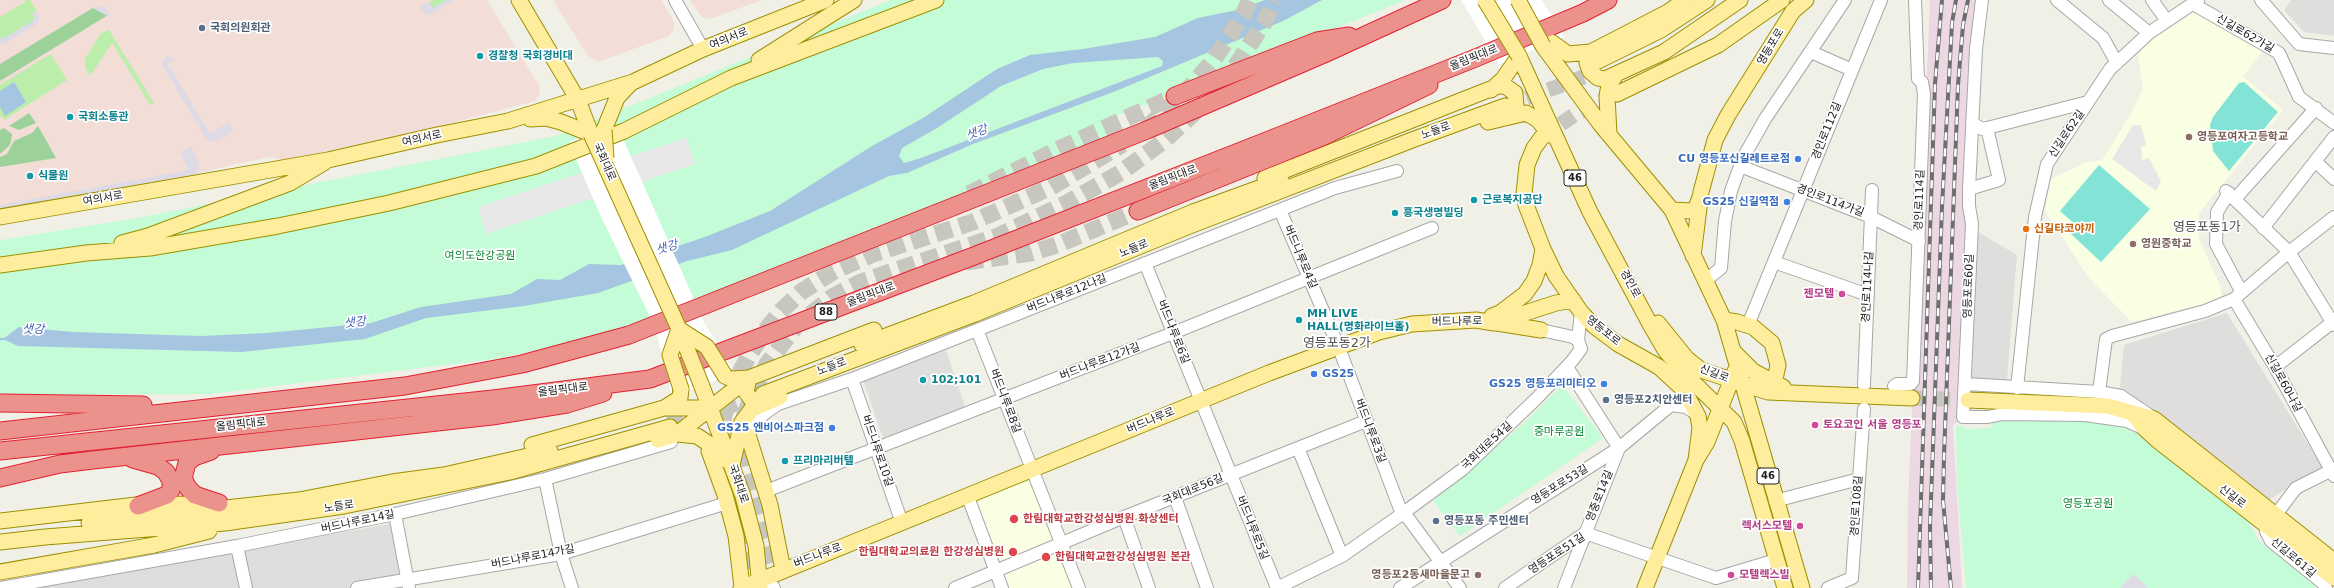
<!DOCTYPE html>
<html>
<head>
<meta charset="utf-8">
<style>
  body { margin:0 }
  canvas { display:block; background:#f1f0e7 }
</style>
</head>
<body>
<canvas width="2334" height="588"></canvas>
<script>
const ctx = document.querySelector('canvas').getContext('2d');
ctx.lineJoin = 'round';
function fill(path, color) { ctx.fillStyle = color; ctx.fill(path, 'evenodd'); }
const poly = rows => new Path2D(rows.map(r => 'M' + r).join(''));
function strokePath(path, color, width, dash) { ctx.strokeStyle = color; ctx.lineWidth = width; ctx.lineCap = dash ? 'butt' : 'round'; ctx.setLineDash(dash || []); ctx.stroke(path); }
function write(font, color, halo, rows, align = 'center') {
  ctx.font = font + ' "DejaVu Sans","Noto Sans KR",sans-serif'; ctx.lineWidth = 3.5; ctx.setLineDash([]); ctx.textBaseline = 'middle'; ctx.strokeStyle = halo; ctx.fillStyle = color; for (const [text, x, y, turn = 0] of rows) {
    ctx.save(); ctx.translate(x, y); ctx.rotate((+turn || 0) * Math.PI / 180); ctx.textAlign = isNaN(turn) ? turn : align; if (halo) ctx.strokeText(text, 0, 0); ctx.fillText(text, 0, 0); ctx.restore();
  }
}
fill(poly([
  [2291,0,2334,0,2334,36,2304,32,2284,10],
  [1976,231,2017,255,2007,380,1972,378],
  [2227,313,2322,467,2267,501,2120,387,2124,345],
  [946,350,966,409,883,438,863,380],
  [395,523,405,579,351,588,25,588]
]), '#dfdedd');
fill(poly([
  [0,0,487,0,540,87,540,93,535,101,441,126,362,145,281,160,271,157,236,164,187,176,0,210],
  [553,0,661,0,674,22,674,29,669,36,598,62,587,55],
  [690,0,762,0,710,19,702,17]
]), '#f2ded6');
fill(poly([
  [1930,0,1978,0,1966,220,1963,419,1953,425,1962,588,1907,588,1908,501]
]), '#ebd8e3');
fill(poly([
  [2198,10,2267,45,2243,76,2283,110,2199,213,2199,239,2220,285,2222,299,2132,322,2089,278,2045,211,2051,179,2084,163,2102,160,2131,114,2143,88,2138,57,2144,45],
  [1032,471,1077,588,1002,588,969,496]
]), '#f8ffe2');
fill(poly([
  [24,0,30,0,37,11,32,14,35,20,2,40,0,36,0,17,25,2],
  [433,0,447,0,433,9,429,2],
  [109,30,154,103,150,105,112,43,90,76,85,67,85,59,101,33],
  [51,54,67,80,4,120,0,115,0,85]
]), '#bbedab');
fill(poly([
  [93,8,108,15,0,81,0,64],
  [29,113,36,123,19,130,9,126],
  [38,126,56,158,0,167,0,157,7,154,14,141,32,133],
  [4,128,12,134,10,145,0,154,0,130]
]), '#9cd29a');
fill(poly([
  [891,0,1406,0,1102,122,1108,137,610,334,501,358,211,394,0,395,0,240,132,219,556,136],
  [1562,385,1603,438,1460,536,1433,501,1524,423],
  [1999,419,2089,419,2113,424,2151,439,2245,515,2259,541,2311,581,2316,588,1966,588,1957,484,1956,428,1957,425,1968,429,1991,428,1992,422]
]), '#c3fcd6');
fill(poly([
  [2244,82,2278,112,2229,171,2213,151,2210,125,2213,117,2239,83],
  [2099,165,2150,209,2101,262,2070,233,2076,225,2060,211]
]), '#82e3d6');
fill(poly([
  [2133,125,2141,125,2146,145,2141,147,2142,160,2149,158,2161,181,2156,191,2112,159],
  [686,138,695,164,486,234,478,207]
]), '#e8e8e8');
fill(poly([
  [447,0,454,0,429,15,424,13,420,7,429,2,433,8],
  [100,6,106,8,111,18,93,8],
  [37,11,39,19,37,24,4,44,0,44,0,36,2,39,35,20,32,14],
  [167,56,175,59,168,64,210,134,229,122,233,131,215,142,207,140,163,66,162,62],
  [191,146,200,165,199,171,194,175,0,209,0,205,189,170,180,153],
  [2133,574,2148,588,2120,588]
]), '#dedbe7');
fill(poly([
  [1265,0,1322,0,1283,21,1116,91,973,144,907,173,889,176,732,250,687,261,598,293,524,306,426,318,365,339,241,352,18,346,3,339,19,327,73,332,201,336,267,333,371,323,421,307,511,294,537,279,560,280,589,264,621,265,705,237,770,211,872,146,923,118,997,69,1030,55,1083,49,1155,37,1198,18,1237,10],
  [1158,57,1163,61,1162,66,921,158,904,163,899,156,902,148,937,128,1001,86,1043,69,1073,63],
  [14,82,26,102,5,116,0,107,0,91]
]), '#a5c5e1');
fill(poly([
  [1461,0,1542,0,1564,37,1499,64],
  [617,125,705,324,735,373,672,396,655,327,602,219,576,159,570,141]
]), '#fff');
strokePath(poly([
  [0,339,6,339]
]), '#a5c5e1', 2.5);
strokePath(poly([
  [1505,106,1597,72],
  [1542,137,1574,115,1617,94],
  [1912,398,1968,400],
  [701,417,761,394],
  [667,419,694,408]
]), '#c7c6bf', 15, [15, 8]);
strokePath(poly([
  [1145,129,1183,95,1213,61,1243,15,1250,0],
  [969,194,1059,149,1175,96],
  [966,262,1031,253,1057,245,1138,211],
  [720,445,724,415,733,385,750,354,765,331,781,311,801,292,834,271,873,254,973,222,1051,187,1123,144],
  [740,528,747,561,747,588],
  [770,588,771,564,745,475,739,444,745,414,753,394,767,364,796,326,832,297,861,282,998,236,1067,203,1120,173,1165,140,1194,113,1231,73,1264,23,1274,0]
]), '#c7c6bf', 17, [17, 8]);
const minor = poly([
  [675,0,703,49],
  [1982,0,1976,49,1969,189,1969,206,1972,224,1963,417,1988,417,2002,414,2085,415,2127,421,2145,429],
  [2057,0,2103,38,2117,63],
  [2109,0,2149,33],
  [2152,0,2167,21],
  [2261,0,2299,44,2334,48],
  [2193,4,2279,53,2299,97,2334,123],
  [1811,52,1852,70],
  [1972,123,1982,129,1987,128,2088,102],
  [2316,162,2334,179],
  [1740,166,1871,217,1919,241],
  [1969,189,1999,180,1987,128],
  [2226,191,2289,252,2334,325],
  [2229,193,2217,212,2216,244,2241,291],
  [2235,199,2316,108],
  [1280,210,1339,348,1402,514,1408,518,1460,588],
  [2263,228,2334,137],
  [1774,262,1868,295],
  [1145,263,1277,588],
  [1705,281,1721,268,1725,221,1731,191,1743,158,1765,119,1845,0],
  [2234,299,2275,367,2334,476],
  [1748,325,1881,0],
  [977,330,1079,588],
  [1578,340,1581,312],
  [2275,367,2334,321],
  [852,379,902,523],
  [1966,384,2099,392,2121,396,2152,417],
  [1864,385,1872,190],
  [1894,386,1897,384,1911,384,1913,381,1924,94,1922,82,1918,79,1915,0],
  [2017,388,2035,217,2047,164,2110,69,2149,33,2198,0],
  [2099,392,2106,339,2112,336,2205,311,2234,299,2289,252,2334,217],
  [748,435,752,426,765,413,778,404,852,379,977,330,1335,188,1397,171],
  [1298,448,1342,556],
  [545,479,561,554,572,588],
  [766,491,1173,333,1432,228],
  [968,497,1002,588],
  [1175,497,1207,588],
  [1775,501,1859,479],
  [395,514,409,588],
  [1124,517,1149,588],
  [237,546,246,588],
  [766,577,774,588],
  [1716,578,1776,560],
  [0,588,237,546,395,514,545,479,671,442],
  [357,588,561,554,727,503],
  [955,588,1124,517,1366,421],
  [1277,588,1342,556,1402,514,1463,469,1537,398,1572,361,1581,349,1578,340,1573,337,1541,330],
  [1400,588,1619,448,1671,405,1686,407,1698,415],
  [1505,588,1585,533,1716,578],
  [1564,588,1619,448,1567,367],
  [1828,588,1852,578,1864,409],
  [2326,588,2323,583,2271,541,2266,531,2268,525,2296,488,2334,469]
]);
const major = poly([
  [519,0,578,100,591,134],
  [1551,42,1568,54,1591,52,1668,12,1685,0],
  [1543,46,1601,125,1672,210,1724,320,1802,588],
  [1591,52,1587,63,1590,71,1598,78,1605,79,1664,52,1740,0],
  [759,60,854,0],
  [1592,64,1661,30,1707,0],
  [1491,90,1503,79,1519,56,1590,212,1651,326,1665,350,1689,378,1734,422,1742,441,1785,588],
  [1617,94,1718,45,1782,0],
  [530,119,546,118,561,122,591,134],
  [1488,122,1526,113,1538,120,1550,135],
  [604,130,617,98,631,83],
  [1609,134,1607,96,1609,85,1614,78],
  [1542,137,1534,148,1527,165,1524,194,1526,205,1543,249,1556,276,1581,312,1594,326,1618,344,1659,367,1684,390,1698,416,1700,428,1696,460],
  [1265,178,1498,86,1505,86,1515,93,1516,106,1507,117],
  [1672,210,1692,211,1696,208,1700,197],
  [0,217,328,160,437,135,508,121,633,82,703,49,826,0],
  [122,243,148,236,290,183,325,162],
  [1693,256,1701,192,1715,140,1728,115,1793,11,1806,0],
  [0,265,86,253,150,248,278,226,389,203,536,166,624,131,731,78,936,0],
  [1492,316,1500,313,1525,294,1534,281,1540,265,1543,249],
  [1724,320,1737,322,1753,327,1772,343,1778,365,1774,384],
  [1497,323,1541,330],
  [1658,323,1687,359,1701,370,1768,392,1912,398],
  [862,345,974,303,1193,212,1281,180],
  [1734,352,1753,371,1783,387],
  [725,376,732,379,749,378,874,330],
  [749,378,746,392,753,402,764,403],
  [701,384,743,496,756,546,760,588],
  [763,394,975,314,1187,227,1412,140,1505,106],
  [1968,400,2108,406,2154,419,2334,561],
  [665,408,710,408],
  [2132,413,2145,429,2157,440,2334,578],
  [744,433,748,435,770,505,783,570],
  [677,434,749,378],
  [658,440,677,434,697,436,717,449,732,465],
  [532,445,664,408,680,398,681,389],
  [710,446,709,451,725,495,736,536,742,587],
  [732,465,742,422,751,410,780,397],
  [0,521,136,505,193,504],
  [89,523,299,500,392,482,444,475,550,451],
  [0,542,45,537,225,523,344,506,510,472,670,427],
  [0,572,154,545,209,531],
  [741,588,1269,373,1379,332,1412,324,1476,320,1494,323,1556,303,1573,300],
  [1645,588,1696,460,1707,442,1735,371]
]);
const highway = poly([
  [1175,96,1317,41,1349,36],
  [1138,211,1324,136,1429,85],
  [0,403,143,405],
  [0,431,405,386,522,364,629,335,1147,130,1324,54,1442,0],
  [0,451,493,399,650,379,974,256,1264,142,1473,59,1583,13,1608,0],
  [211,451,194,457,187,463,183,478,188,488,195,495,219,503],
  [133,459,158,466,166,472,171,481,171,490,167,495,138,506],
  [0,478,60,464,93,460,492,416,567,404,603,393]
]);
strokePath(minor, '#a7a7a7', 14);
strokePath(major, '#9d9000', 17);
strokePath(highway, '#e32032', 19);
strokePath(minor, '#fff', 12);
strokePath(major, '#ffed9e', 15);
strokePath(highway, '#eb928c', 17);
const rail = poly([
  [1918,588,1935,84,1942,0],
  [1931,588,1930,526,1942,207,1952,23,1956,0],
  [1951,588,1943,500,1944,456,1958,85,1963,25,1968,0]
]);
strokePath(rail, '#6e6e6e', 4);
strokePath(rail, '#fff', 2.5, [8]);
const majorBridge = poly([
  [1485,0,1519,56],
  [1518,0,1543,46],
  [604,130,606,158],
  [591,134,679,329,701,384],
  [679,329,707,347,725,376],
  [679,329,670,355,681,389]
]);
strokePath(majorBridge, '#9d9000', 17, []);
strokePath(majorBridge, '#ffed9e', 15);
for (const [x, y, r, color] of [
  [202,28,4,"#5c6f8a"],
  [480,56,4,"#0f9aa8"],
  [70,117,4,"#0f9aa8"],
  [2189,137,4,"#8d6e63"],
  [1798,159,4,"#3f7fe0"],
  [30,176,4,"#0f9aa8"],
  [1474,200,4,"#0f9aa8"],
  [1787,202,4,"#3f7fe0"],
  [1395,213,4,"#0f9aa8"],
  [2026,229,4,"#e8710a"],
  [2133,244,4,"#8d6e63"],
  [1842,294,4,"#d1479c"],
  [1299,320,4,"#0f9aa8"],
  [1314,374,4,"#3f7fe0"],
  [923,380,4,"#0f9aa8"],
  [1604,384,4,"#3f7fe0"],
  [1606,400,4,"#5c6f8a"],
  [1815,425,4,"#d1479c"],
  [832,428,4,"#3f7fe0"],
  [785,461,4,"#0f9aa8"],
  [1014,519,5,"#e0444e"],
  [1436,521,4,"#5c6f8a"],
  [1800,526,4,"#d1479c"],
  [1013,552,5,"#e0444e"],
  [1046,557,5,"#e0444e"],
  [1478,575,4,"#8d6e63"],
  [1731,575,4,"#d1479c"]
]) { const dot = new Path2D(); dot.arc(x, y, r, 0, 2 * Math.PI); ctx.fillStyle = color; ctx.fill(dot); strokePath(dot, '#fff', 1.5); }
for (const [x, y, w] of [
  [1575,178,22],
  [826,312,22],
  [1768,476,22]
]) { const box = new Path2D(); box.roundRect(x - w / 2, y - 8, w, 16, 3); ctx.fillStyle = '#fff'; ctx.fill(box); strokePath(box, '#202020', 1); }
write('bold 10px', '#202020', null, [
  ["46",1575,178],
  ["88",826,312],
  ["46",1768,476]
]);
write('bold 11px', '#4e5e75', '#fff', [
  ["국회의원회관",210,28],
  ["영등포2치안센터",1614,400],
  ["영등포동 주민센터",1444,521]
], 'left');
write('11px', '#202020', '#fff', [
  ["신길로62가길",2245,34,30],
  ["여의서로",729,39,-22],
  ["영등포로",1771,47,-59],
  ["올림픽대로",1474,58,-22],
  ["노들로",1436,131,-20],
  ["경인로112길",1827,131,-68],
  ["신길로62길",2067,134,-56],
  ["여의서로",422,139,-13],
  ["국회대로",604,162,66],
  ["올림픽대로",1173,178,-21],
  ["여의서로",103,199,-10],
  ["경인로114길",1920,200,-88],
  ["경인로114가길",1830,201,21],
  ["노들로",1134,249,-22],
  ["버드나루로4길",1300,257,67],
  ["경인로",1630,284,62],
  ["영등포로60길",1969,286,-88],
  ["경인로114나길",1868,287,-87],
  ["버드나루로12나길",1067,294,-22],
  ["올림픽대로",871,295,-21],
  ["버드나루로",1457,322,-1],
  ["영등포로",1603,331,39],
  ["버드나루로6길",1173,332,68],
  ["버드나루로12가길",1100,362,-21],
  ["노들로",832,367,-21],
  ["신길로",1714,374,21],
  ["신길로60나길",2283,383,61],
  ["올림픽대로",563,390,-7],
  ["버드나루로8길",1005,401,69],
  ["버드나루로",1151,421,-23],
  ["올림픽대로",241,425,-6],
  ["버드나루로3길",1370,431,69],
  ["국회대로54길",1487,446,-43],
  ["버드나루로10길",877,451,71],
  ["국회대로",738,484,71],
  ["영등포로53길",1560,485,-32],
  ["국회대로56길",1193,490,-22],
  ["영중로14길",1600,496,-68],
  ["신길로",2232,497,38],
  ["경인로108길",1857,506,-86],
  ["노들로",339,507,-9],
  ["버드나루로14길",358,522,-12],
  ["버드나루로5길",1252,528,68],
  ["영등포로51길",1557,554,-33],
  ["버드나루로",818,556,-21],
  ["버드나루로14가길",533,557,-11],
  ["신길로61길",2293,558,40]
]);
write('bold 11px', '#0d838f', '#fff', [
  ["경찰청 국회경비대",488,56],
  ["국회소통관",78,117],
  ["식물원",38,176],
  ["근로복지공단",1482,200],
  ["흥국생명빌딩",1403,213],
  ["MH LIVE",1307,314],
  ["HALL(명화라이브홀)",1307,327],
  ["102;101",931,380],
  ["프리마리버텔",793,461]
], 'left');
write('bold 11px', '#785e54', '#fff', [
  ["영등포여자고등학교",2197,137],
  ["영원중학교",2141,244],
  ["영등포2동새마을문고",1470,575,"right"]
], 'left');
write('bold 11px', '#366cbe', '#fff', [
  ["CU 영등포신길레트로점",1790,159],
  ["GS25 신길역점",1779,202],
  ["GS25",1322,374,"left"],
  ["GS25 영등포리미티오",1596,384],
  ["GS25 엔비어스파크점",824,428]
], 'right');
write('bold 11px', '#c56008', '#fff', [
  ["신길타코야끼",2034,229]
], 'left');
write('11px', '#078631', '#fff', [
  ["여의도한강공원",480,256],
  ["중마루공원",1559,432],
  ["영등포공원",2088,504]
]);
write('bold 11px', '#b23c85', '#fff', [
  ["젠모텔",1834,294],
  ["토요코인 서울 영등포",1823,425,"left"],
  ["렉서스모텔",1792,526],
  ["모텔렉스빌",1739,575,"left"]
], 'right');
write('bold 11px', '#be3a42', '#fff', [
  ["한림대학교한강성심병원 화상센터",1023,519],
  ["한림대학교의료원 한강성심병원",1004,552,"right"],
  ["한림대학교한강성심병원 본관",1055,557]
], 'left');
write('italic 12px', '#4763b6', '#fff', [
  ["샛강",977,133,-21],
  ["샛강",667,248,-17],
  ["샛강",355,323,-6],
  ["샛강",33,330,2]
]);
write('13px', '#535353', '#fff', [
  ["영등포동1가",2207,228],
  ["영등포동2가",1337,344]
]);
</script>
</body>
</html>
